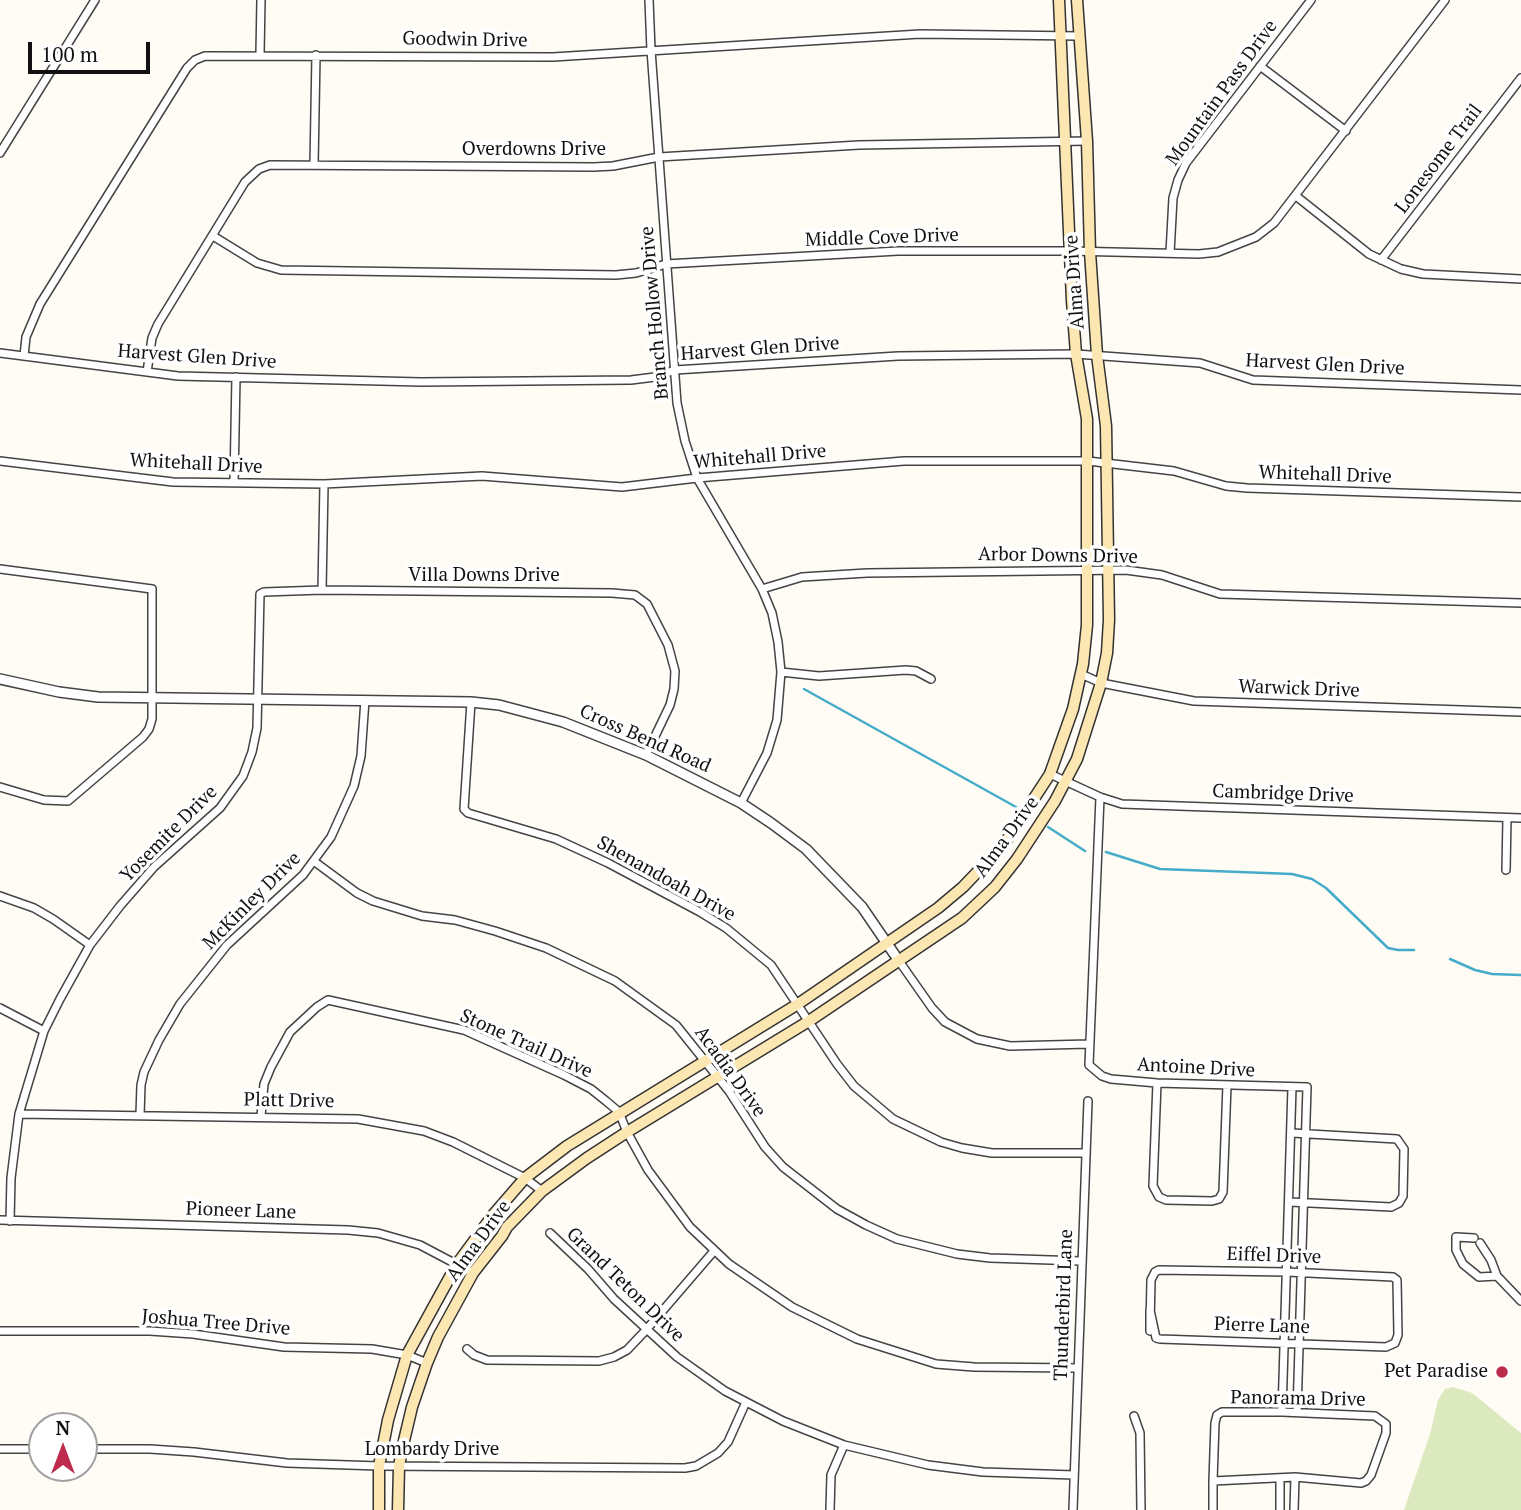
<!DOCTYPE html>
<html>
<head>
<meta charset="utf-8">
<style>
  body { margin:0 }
  #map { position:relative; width:1521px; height:1510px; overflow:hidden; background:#fffbf5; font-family:"PT Serif",serif }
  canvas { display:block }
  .north { position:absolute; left:28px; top:1412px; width:70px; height:70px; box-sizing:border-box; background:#fff; border:2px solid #a0a0a0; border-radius:50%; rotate:0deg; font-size:19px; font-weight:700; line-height:28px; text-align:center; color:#111 }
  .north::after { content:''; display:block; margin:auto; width:24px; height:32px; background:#bd2c4d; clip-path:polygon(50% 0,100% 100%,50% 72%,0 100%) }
  .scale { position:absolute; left:28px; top:42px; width:122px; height:32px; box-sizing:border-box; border:4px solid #111; border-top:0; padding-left:9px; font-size:21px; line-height:24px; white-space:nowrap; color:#111; -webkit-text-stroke:5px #fff; paint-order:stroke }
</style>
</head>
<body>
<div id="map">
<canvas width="1521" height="1510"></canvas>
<div class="north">N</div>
<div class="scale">100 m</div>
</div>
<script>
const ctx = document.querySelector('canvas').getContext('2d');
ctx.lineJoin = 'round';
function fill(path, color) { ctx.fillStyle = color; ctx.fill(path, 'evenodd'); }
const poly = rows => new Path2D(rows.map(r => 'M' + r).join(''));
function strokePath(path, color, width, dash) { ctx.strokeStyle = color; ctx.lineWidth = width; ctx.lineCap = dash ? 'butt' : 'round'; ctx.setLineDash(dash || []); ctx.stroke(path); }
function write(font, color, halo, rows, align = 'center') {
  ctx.font = font + ' "PT Serif",serif'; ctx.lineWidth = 7; ctx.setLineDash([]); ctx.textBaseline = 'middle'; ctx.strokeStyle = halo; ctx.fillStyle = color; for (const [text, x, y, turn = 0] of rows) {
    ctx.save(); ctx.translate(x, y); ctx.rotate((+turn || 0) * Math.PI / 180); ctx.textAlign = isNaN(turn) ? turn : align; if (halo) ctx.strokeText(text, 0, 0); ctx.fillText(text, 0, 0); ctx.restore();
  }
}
fill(poly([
  [1453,1387,1472,1393,1521,1433,1521,1510,1404,1510,1430,1434,1438,1400,1445,1389]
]), '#dce9be');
strokePath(poly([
  [804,689,1016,807],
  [1048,827,1085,851],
  [1106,852,1160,869,1292,874,1312,879,1326,888,1388,948,1398,950,1414,950],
  [1450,959,1475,970,1492,974,1521,975]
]), '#44acc9', 2.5);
const minor = poly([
  [649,0,651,50,677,403,685,441,697,478,762,589,772,613,778,642,781,672,777,720,767,753,741,803],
  [260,54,261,0],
  [1260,66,1346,131],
  [0,153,95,0],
  [314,165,316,55],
  [1296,196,1369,254,1401,269,1423,274,1521,279],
  [213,236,257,263,281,270,616,275,636,273,666,264,898,251,1069,251,1199,254,1218,252,1256,237,1274,223,1445,0],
  [1170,253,1173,198,1178,180,1186,163,1311,0],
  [1381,260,1521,78],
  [0,353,178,376,421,382,631,380,655,377,675,370,898,356,1076,354,1200,363,1253,380,1521,390],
  [24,356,26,337,40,304,187,68,195,60,205,56,553,57,920,34,1079,36],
  [147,372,152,338,158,324,245,182,259,169,270,165,594,167,613,166,659,157,859,145,1087,141],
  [0,461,173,482,324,484,482,476,622,487,697,478,904,461,1088,461,1174,471,1226,486,1247,488,1521,497],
  [234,483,236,377],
  [0,569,152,589,152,719,149,729,143,737,68,801,44,800,0,787],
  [762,589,802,577,867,573,1126,570,1162,575,1220,594,1521,603],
  [322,590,324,484],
  [781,672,819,676,906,670,916,671,931,679],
  [1081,674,1101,683,1194,701,1521,712],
  [471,702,464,809,468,813,556,839,608,863,700,912,726,928,771,965,837,1064,854,1086,893,1119,941,1142,962,1148,992,1153,1086,1153],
  [1050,774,1100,797,1122,804,1521,818],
  [1100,797,1089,1065,1102,1076,1111,1079,1157,1083,1307,1087,1297,1412],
  [315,862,357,893,373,901,422,916,455,920,495,931,546,948,615,981,676,1025,729,1091,765,1147,783,1167,837,1209,866,1225,897,1239,957,1254,990,1258,1081,1261],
  [1506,870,1507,818],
  [0,896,34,908,53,919,90,945],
  [899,961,932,1008,945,1022,977,1039,1010,1046,1089,1044],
  [0,1008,44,1031],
  [1157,1083,1153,1186,1159,1197,1166,1200,1212,1201,1219,1199,1223,1192,1227,1085],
  [19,1114,358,1119,424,1131,453,1142,525,1178,542,1191],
  [140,1115,141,1085,144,1072,159,1040,180,1004,227,945,303,875,331,837,354,786,361,756,365,700],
  [261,1116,264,1084,271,1067,290,1032,317,1007,328,1000,464,1030,564,1075,591,1089,606,1101,619,1112,627,1132,648,1170,690,1227,729,1264,792,1307,857,1339,936,1364,974,1367,1078,1368],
  [1290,1202,1391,1207,1399,1203,1403,1196,1404,1149,1397,1139,1292,1133],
  [0,1220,348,1230,378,1233,420,1245,473,1273],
  [10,1221,11,1178,19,1114,44,1031,60,999,90,945,120,906,154,867,220,808,243,776,252,752,257,728,260,594,264,592,322,590,612,593,635,595,647,604,668,645,675,671,674,689,670,705,646,755],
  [550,1233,588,1269,614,1299,677,1357,725,1391,783,1421,844,1445,928,1465,983,1472,1074,1475],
  [1474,1238,1456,1237,1456,1250,1463,1264,1479,1277,1497,1276],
  [1480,1243,1491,1260,1497,1276,1521,1301],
  [1150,1310,1156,1338,1160,1339,1386,1347,1395,1343,1398,1335,1397,1280,1393,1277,1287,1272,1159,1270,1155,1272,1151,1280,1150,1326,1150,1331,1150,1310],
  [0,1331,150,1331,193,1334,284,1347,372,1349,407,1355,427,1363],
  [467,1349,474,1355,487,1360,599,1361,614,1357,627,1350,646,1330,714,1251],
  [1282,1412,1292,1087],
  [1134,1416,1140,1433,1141,1510],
  [0,1449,42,1449],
  [84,1449,150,1449,194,1452,287,1463,379,1466,685,1468,696,1466,718,1453,728,1442,746,1402],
  [1280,1478,1280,1510],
  [1213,1481,1295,1477,1361,1483,1366,1481,1371,1475,1386,1433,1386,1424,1375,1416,1282,1412,1222,1412,1217,1415,1215,1423,1213,1481,1213,1510],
  [830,1510,831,1475,844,1445],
  [1073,1510,1088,1101],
  [1294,1510,1295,1477]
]);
const tertiary = poly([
  [0,679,59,692,98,697,471,702,499,705,563,722,646,755,741,803,771,823,806,849,862,907,899,961]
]);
const secondary = poly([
  [379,1510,379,1466,388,1420,407,1355,457,1264,493,1215,525,1178,567,1146,798,1004,938,908,963,887,1005,843,1050,774,1073,709,1083,664,1087,625,1087,419,1076,354,1072,301,1059,0],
  [398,1510,399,1466,403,1445,412,1407,427,1363,438,1337,473,1273,502,1236,507,1227,542,1191,587,1158,627,1132,809,1021,962,918,995,887,1017,859,1055,801,1077,759,1101,683,1107,653,1109,620,1106,426,1097,355,1090,252,1087,141,1077,0]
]);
strokePath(minor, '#444', 10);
strokePath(tertiary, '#444', 12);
strokePath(secondary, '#333', 13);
strokePath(minor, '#fff', 7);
strokePath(tertiary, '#fff', 9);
strokePath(secondary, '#fce6b2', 10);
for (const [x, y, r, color] of [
  [1502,1372,7,"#bd2c4d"]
]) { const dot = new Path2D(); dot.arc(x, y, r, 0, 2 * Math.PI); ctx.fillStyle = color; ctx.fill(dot); strokePath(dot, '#fff', 2.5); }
write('19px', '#111', '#fff', [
  ["Goodwin Drive",465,40,1],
  ["Mountain Pass Drive",1222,93,-54],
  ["Overdowns Drive",534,150],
  ["Lonesome Trail",1439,159,-53],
  ["Middle Cove Drive",882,238,-2],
  ["Alma Drive",1075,282,-94],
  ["Branch Hollow Drive",655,313,-95],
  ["Harvest Glen Drive",760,349,-4],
  ["Harvest Glen Drive",197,357,4],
  ["Harvest Glen Drive",1325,365,3],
  ["Whitehall Drive",760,457,-5],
  ["Whitehall Drive",196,464,3],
  ["Whitehall Drive",1325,475,2],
  ["Arbor Downs Drive",1058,556,1],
  ["Villa Downs Drive",484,576],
  ["Warwick Drive",1299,689,2],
  ["Cross Bend Road",645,739,24],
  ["Cambridge Drive",1283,794,2],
  ["Yosemite Drive",169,834,-45],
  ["Alma Drive",1007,837,-54],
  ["Shenandoah Drive",666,879,29],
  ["McKinley Drive",252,901,-45],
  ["Stone Trail Drive",526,1044,24],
  ["Antoine Drive",1196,1068,3],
  ["Acadia Drive",730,1072,54],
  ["Platt Drive",289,1101,1],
  ["Pioneer Lane",241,1211,2],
  ["Alma Drive",479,1241,-54],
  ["Eiffel Drive",1274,1256,2],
  ["Grand Teton Drive",625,1285,44],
  ["Thunderbird Lane",1064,1305,-88],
  ["Joshua Tree Drive",216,1323,5],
  ["Pierre Lane",1262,1326,2],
  ["Panorama Drive",1298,1399,1],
  ["Lombardy Drive",432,1450]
]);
write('19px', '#111', '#fff', [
  ["Pet Paradise",1488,1372]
], 'right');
</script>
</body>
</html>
